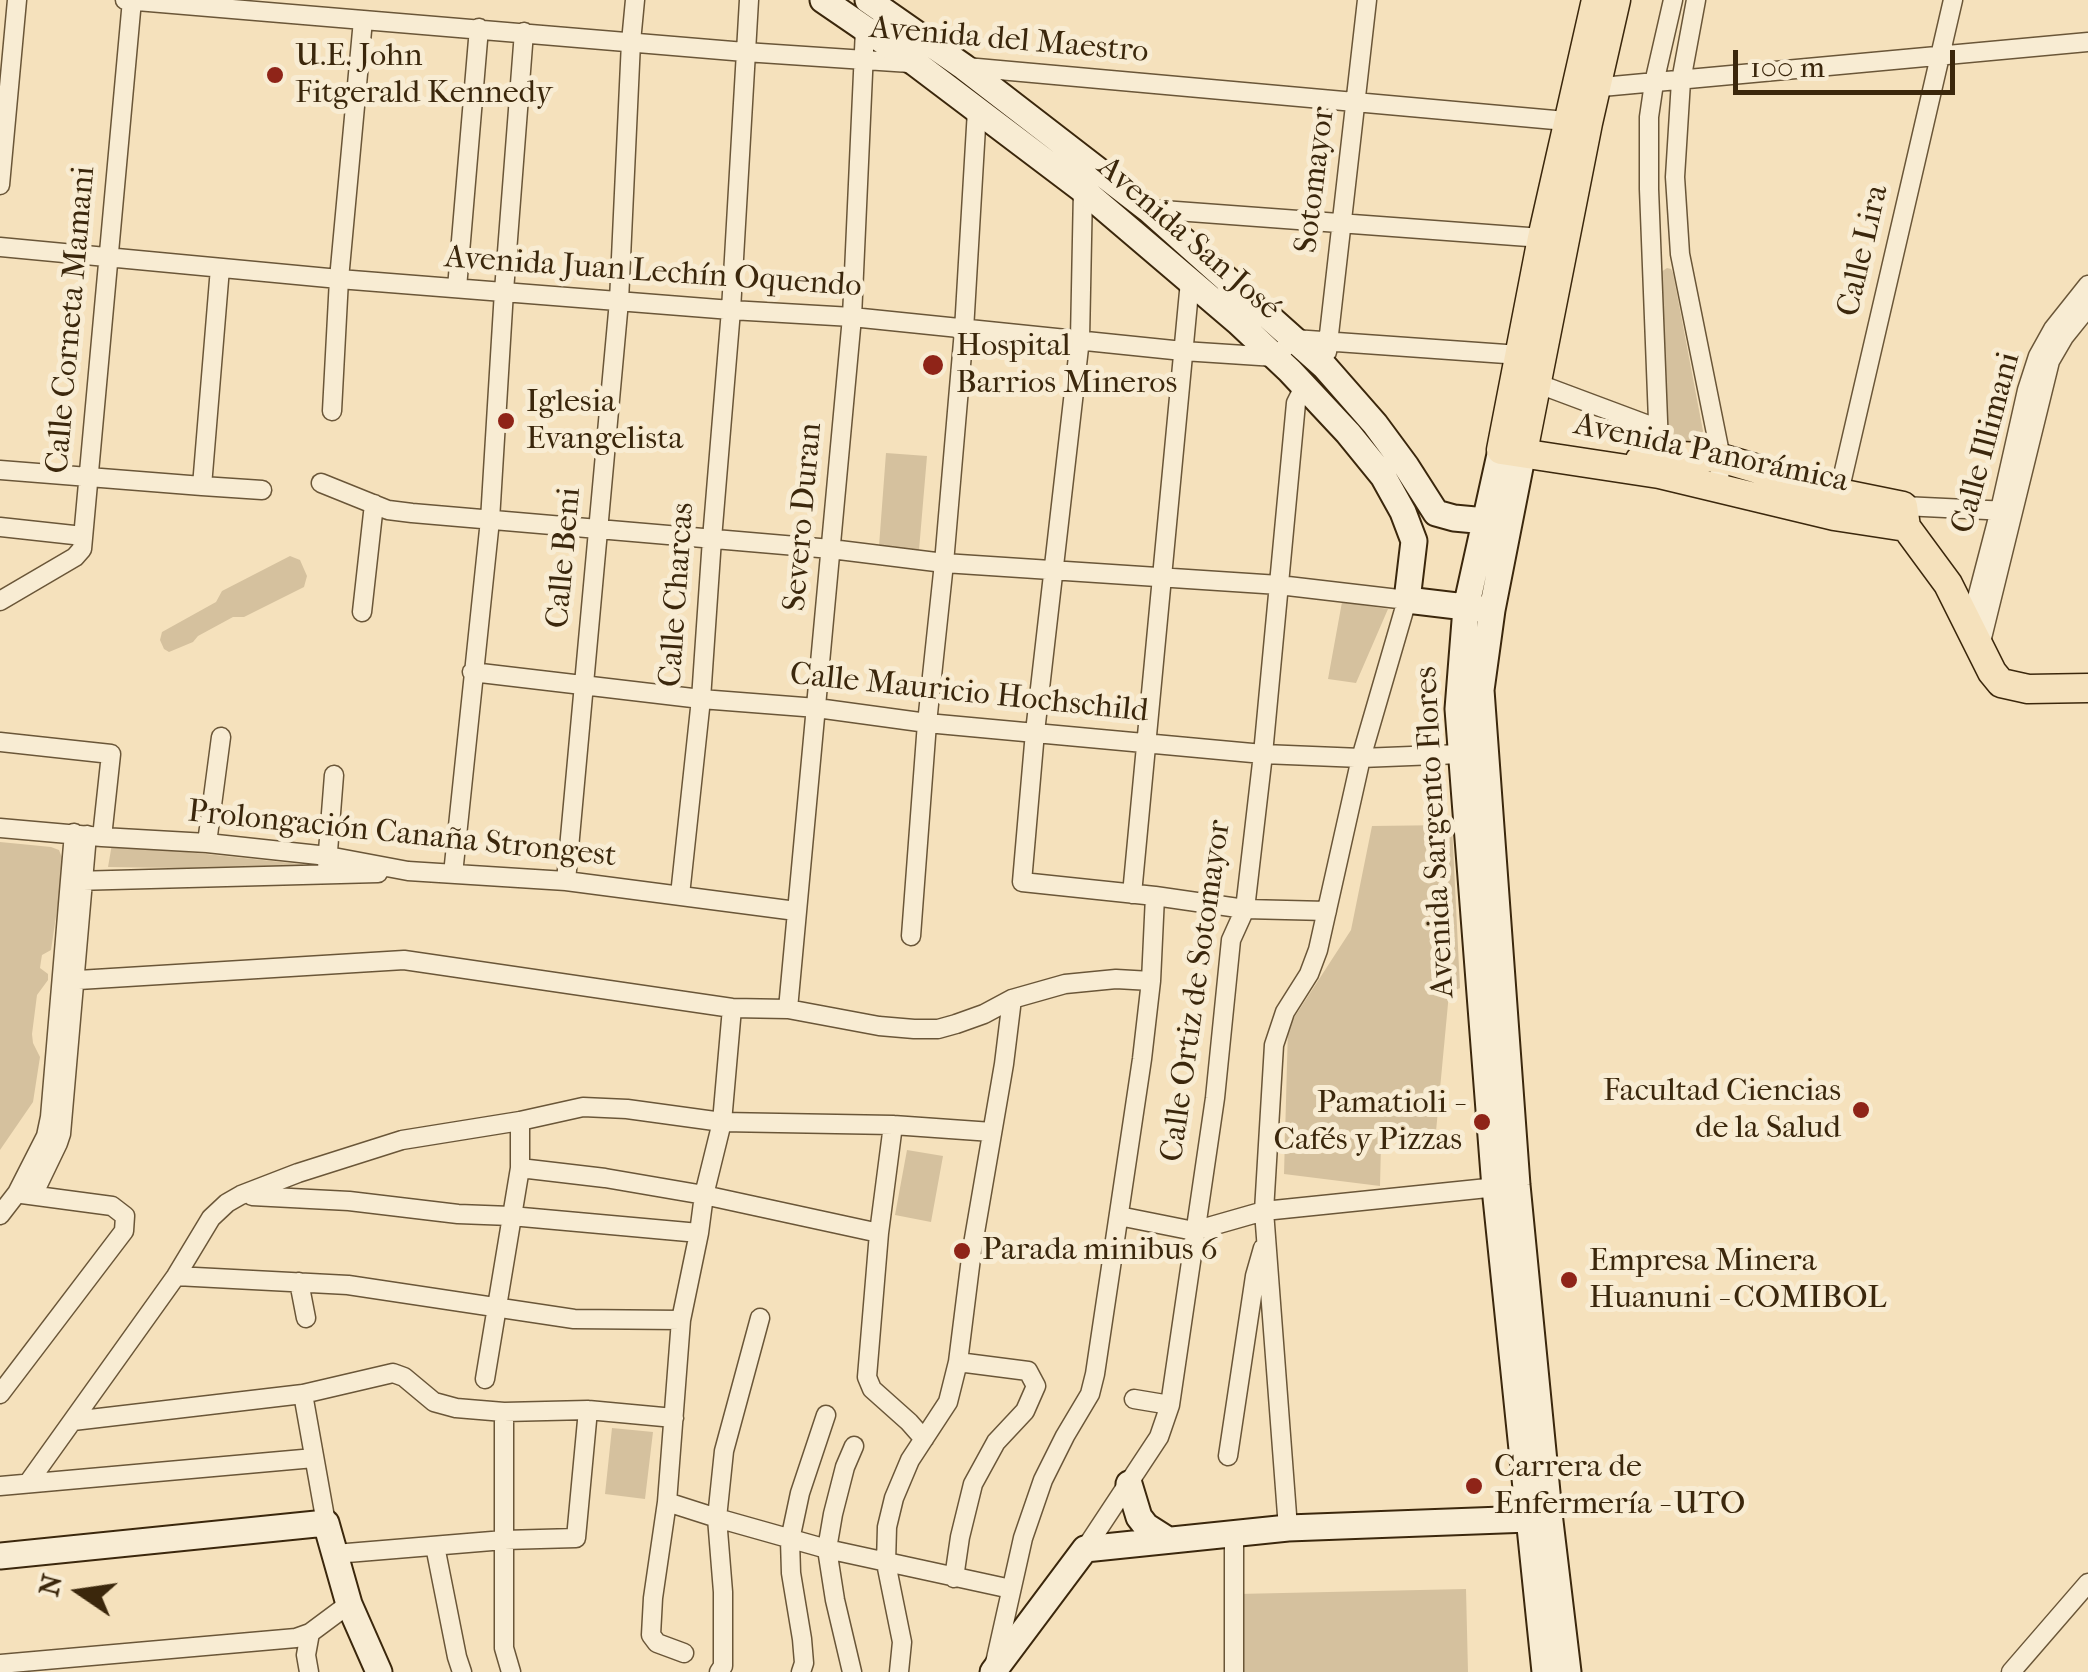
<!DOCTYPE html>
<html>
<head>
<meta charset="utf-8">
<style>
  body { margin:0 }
  #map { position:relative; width:2088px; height:1672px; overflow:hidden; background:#f5e1bc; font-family:"IM FELL French Canon",serif }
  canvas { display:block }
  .north { position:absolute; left:30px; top:1542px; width:100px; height:100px; -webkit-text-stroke:8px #f8ecd3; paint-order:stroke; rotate:283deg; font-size:28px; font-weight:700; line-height:40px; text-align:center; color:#3b270c }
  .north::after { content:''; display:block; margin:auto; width:35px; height:45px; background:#3b270c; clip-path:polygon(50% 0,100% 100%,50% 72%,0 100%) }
  .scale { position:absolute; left:1733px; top:50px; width:222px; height:45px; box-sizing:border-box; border:5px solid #3b270c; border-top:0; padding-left:12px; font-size:30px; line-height:35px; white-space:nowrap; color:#3b270c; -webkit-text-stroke:8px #f8ecd3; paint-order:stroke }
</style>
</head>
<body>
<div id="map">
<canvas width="2088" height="1672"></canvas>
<div class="north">N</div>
<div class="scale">100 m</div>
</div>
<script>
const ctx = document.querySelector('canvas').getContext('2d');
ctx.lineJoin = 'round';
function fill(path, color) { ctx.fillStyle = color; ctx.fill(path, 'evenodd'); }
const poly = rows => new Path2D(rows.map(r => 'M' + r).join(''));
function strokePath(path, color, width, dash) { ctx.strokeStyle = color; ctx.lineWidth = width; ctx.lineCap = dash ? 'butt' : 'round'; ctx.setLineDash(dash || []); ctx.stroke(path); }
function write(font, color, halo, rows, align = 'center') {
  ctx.font = font + ' "IM FELL French Canon",serif'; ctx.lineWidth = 10; ctx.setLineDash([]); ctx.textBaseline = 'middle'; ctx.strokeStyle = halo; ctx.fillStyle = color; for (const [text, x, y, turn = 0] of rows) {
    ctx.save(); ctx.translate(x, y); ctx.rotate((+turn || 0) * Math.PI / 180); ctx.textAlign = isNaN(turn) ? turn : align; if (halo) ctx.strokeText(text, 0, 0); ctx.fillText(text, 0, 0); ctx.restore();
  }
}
fill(poly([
  [1667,268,1671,269,1673,273,1703,431,1697,444,1671,446,1666,443,1661,272],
  [886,453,927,456,919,550,879,546],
  [290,556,300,560,307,576,304,587,244,617,233,617,198,636,193,642,169,652,164,649,160,640,162,632,216,602,222,591],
  [1342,602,1388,609,1356,683,1328,679],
  [1452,825,1460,988,1449,993,1435,1142,1381,1143,1380,1186,1284,1174,1288,1027,1351,930,1372,826],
  [0,842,51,847,59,850,64,863,51,950,42,955,41,961,40,968,48,974,48,980,37,995,32,1034,33,1043,40,1057,33,1102,0,1150],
  [112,844,309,865,308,870,108,867],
  [907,1150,943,1156,931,1222,895,1215],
  [612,1428,653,1432,645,1499,605,1494],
  [1466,1589,1468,1672,1239,1672,1237,1594]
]), '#d5c19e');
const street = poly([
  [125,0,745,52,910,63],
  [1696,0,1681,81,1675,177,1680,254,1721,458,1718,489],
  [966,67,1577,122],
  [1591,88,2088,42],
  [0,185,17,0],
  [1083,190,1080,339,1035,732,1022,882,1155,896,1245,909,1327,911],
  [1149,209,1542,238],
  [0,247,339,279,731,310,852,317,1183,351,1275,357,1294,339,1520,355],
  [457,288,479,28],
  [1327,352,1367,0],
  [1536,383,1659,429],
  [332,411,339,279,363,20],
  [0,470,202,486,220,268],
  [1660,472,1649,189,1649,117,1654,83,1673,0],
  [321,483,388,510,412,513,831,549,944,563,1279,585,1407,600,1361,758,1318,950,1309,974,1285,1012,1274,1045,1264,1211,1288,1528],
  [202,486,262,490],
  [1837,501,1953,0],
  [1903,506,2008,511],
  [0,527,83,536],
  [0,601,75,557,82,549,132,0],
  [362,612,374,504],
  [1969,629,2000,510,2027,390,2038,356,2053,329,2088,285],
  [1980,646,2050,361,2064,337,2088,307],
  [472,672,701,699,817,708,927,723,1263,754,1361,758,1461,754],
  [0,742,111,754,102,837],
  [0,828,102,837,207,843,328,856,408,871,566,881,796,911],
  [207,843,221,737],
  [327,864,334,775],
  [453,874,490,520,504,291,524,32],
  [74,881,378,873],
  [566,881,619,301,631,42,635,0],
  [1132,894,1190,281],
  [680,895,701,699,712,539,731,310,749,0],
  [911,936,927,723,944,563,964,330,977,110],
  [62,981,404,960,732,1008,788,1009,879,1026,914,1029,938,1029,956,1024,984,1014,1012,999,1065,984,1116,979,1151,981],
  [788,1009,852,317,865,29],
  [893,1125,879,1233,867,1377,872,1389,909,1422,924,1439],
  [520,1168,605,1178,704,1195,879,1233],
  [33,1195,58,1143,61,1134,87,835],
  [252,1196,349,1201,458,1214,511,1216,699,1233],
  [0,1215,17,1193,46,1136,50,1117,74,833],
  [1119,1216,1194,1231,1264,1211,1507,1186],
  [176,1276,348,1285,574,1319,681,1320],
  [299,1282,306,1318],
  [485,1379,520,1168,520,1121],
  [0,1394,124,1231,125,1216,112,1206,22,1194],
  [303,1394,326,1523],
  [1134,1399,1170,1405],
  [504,1412,504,1648,511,1672],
  [73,1421,303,1394,393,1373,404,1377,434,1402,456,1408,504,1412,588,1410,674,1418],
  [1228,1456,1255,1276,1263,1248],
  [28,1483,176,1276,211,1218,227,1203,241,1195,298,1173,402,1140,520,1121,583,1107,627,1109,722,1122,893,1125,992,1132],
  [0,1486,314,1458],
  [667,1502,717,1518,827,1549,1011,1589],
  [435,1546,457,1657,462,1672],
  [1085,1549,1159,1437,1170,1405,1215,1098,1231,940,1245,909,1263,754,1296,403,1304,387],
  [335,1554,504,1540,576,1538,588,1410],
  [954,1578,960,1537,973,1484,996,1442,1025,1411,1036,1386,1028,1371,958,1362],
  [684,1653,657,1643,651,1635,653,1598,667,1502,681,1320,699,1233,704,1195,722,1122,732,1008],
  [995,1663,1023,1538,1043,1480,1065,1436,1090,1394,1095,1374,1142,1059,1151,981,1155,896],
  [0,1664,296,1638,310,1633,349,1604],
  [309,1672,306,1655,310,1633],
  [719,1672,723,1666,723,1592,717,1518,724,1451,760,1318],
  [801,1672,804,1663,802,1639,791,1573,790,1540,800,1493,826,1415],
  [852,1672,835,1600,827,1549,833,1514,845,1467,854,1446],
  [899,1672,902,1642,886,1563,887,1527,894,1498,910,1460,948,1402,958,1362,972,1250,1004,1064,1012,999],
  [1234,1672,1234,1533],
  [2011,1672,2088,1583]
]);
const secondary = poly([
  [823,0,915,63,1083,190,1238,322,1290,371,1348,433,1383,476,1403,512,1414,541,1407,600,1482,609],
  [868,0,964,67,1148,209,1325,367,1375,424,1406,466,1436,513,1454,518,1486,521],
  [1501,450,1466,608,1458,709,1495,1188,1545,1672],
  [1523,452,1492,610,1481,690,1517,1185,1549,1513,1568,1672],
  [1129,1484,1139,1517,1146,1526,1168,1540],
  [0,1556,326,1523,349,1604,379,1672],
  [993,1672,1085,1549,1288,1528,1529,1519]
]);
const primary = poly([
  [1596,0,1542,238,1501,450,1659,474,1834,516,1906,527],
  [1523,452,1588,123,1616,0],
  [1640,460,1661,463,1680,456,1721,458,1839,493,1903,506,1906,527,1948,584,1992,672,2001,683,2028,689,2088,688]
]);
strokePath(street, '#6a5638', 21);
strokePath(secondary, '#3b270c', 29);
strokePath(primary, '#3b270c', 31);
strokePath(street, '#f8ecd3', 18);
strokePath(secondary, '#f8ecd3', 25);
strokePath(primary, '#f5e1bc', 28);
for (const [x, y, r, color] of [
  [275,75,10,"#8f2418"],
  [933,365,12,"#8f2418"],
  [506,421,10,"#8f2418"],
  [1861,1110,10,"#8f2418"],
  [1482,1122,10,"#8f2418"],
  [962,1251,10,"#8f2418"],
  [1569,1280,10,"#8f2418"],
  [1474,1486,10,"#8f2418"]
]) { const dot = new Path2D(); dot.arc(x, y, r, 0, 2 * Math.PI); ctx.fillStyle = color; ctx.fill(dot); strokePath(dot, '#f8ecd3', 4); }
write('32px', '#3b270c', '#f8ecd3', [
  ["Avenida del Maestro",1009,41,5],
  ["Sotomayor",1316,180,-83],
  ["Avenida San José",1188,239,41],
  ["Calle Lira",1864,251,-77],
  ["Avenida Juan Lechín Oquendo",653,273,4],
  ["Calle Corneta Mamani",72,320,-85],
  ["Calle Illimani",1987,443,-75],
  ["Avenida Panorámica",1711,454,12],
  ["Severo Duran",804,517,-85],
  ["Calle Beni",565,558,-85],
  ["Calle Charcas",678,595,-86],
  ["Calle Mauricio Hochschild",969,694,6],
  ["Avenida Sargento Flores",1436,832,-93],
  ["Prolongación Canaña Strongest",402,835,6],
  ["Calle Ortiz de Sotomayor",1197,991,-82]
]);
write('32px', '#3b270c', '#f8ecd3', [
  ["U.E. John",295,57],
  ["Fitgerald Kennedy",295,94],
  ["Hospital",956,347],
  ["Barrios Mineros",956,384],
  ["Iglesia",526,403],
  ["Evangelista",526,440],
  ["Facultad Ciencias",1841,1092,"right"],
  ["de la Salud",1841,1129,"right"],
  ["Pamatioli -",1462,1104,"right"],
  ["Cafés y Pizzas",1462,1141,"right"],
  ["Parada minibus 6",982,1251],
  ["Empresa Minera",1589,1262],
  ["Huanuni - COMIBOL",1589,1299],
  ["Carrera de",1494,1468],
  ["Enfermería - UTO",1494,1505]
], 'left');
</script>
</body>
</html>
